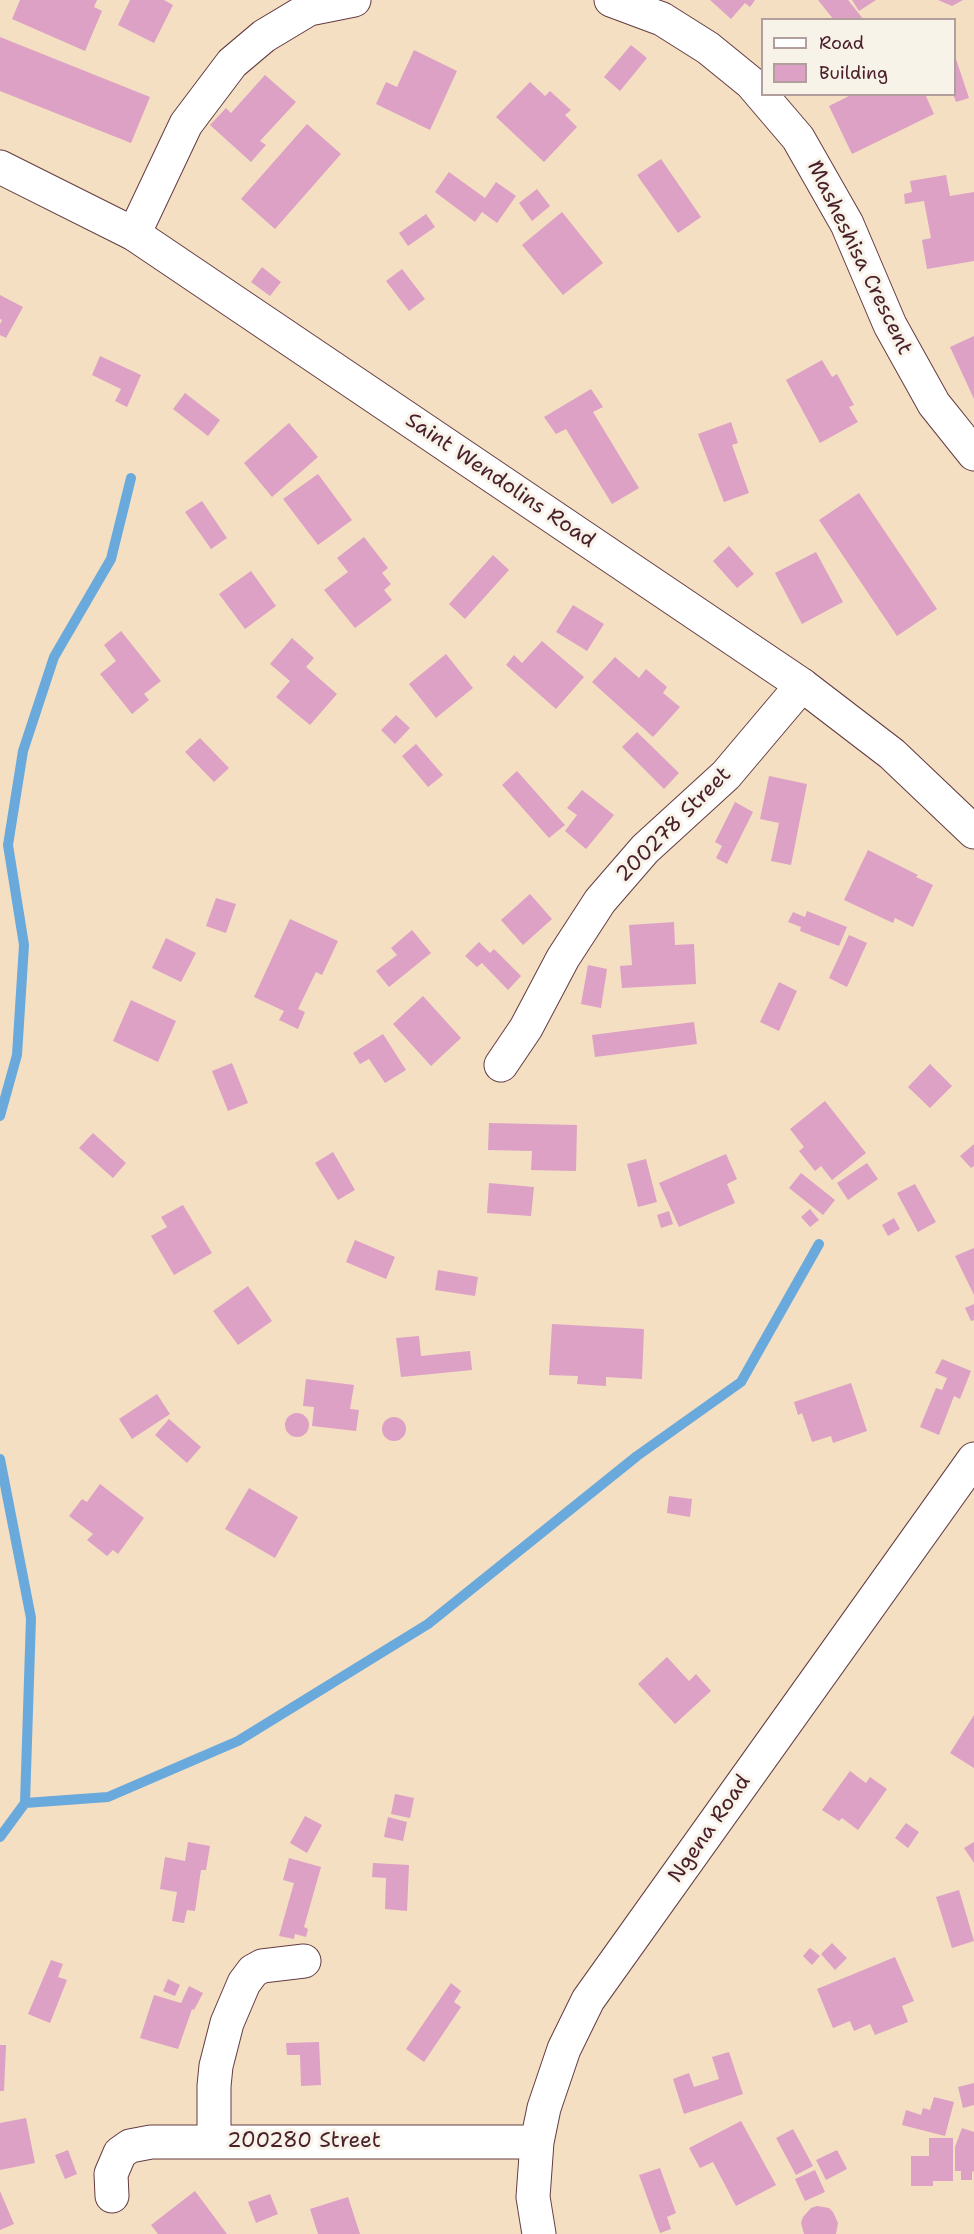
<!DOCTYPE html>
<html>
<head>
<meta charset="utf-8">
<style>
  body { margin:0 }
  #map { position:relative; width:974px; height:2234px; overflow:hidden; background:#f4dfc3; font-family:"Shantell Sans",sans-serif }
  canvas { display:block }
  .legend { position:absolute; left:761px; top:18px; width:195px; height:78px; box-sizing:border-box; background:#f7f3e8; border:2px solid #b29e9c; margin:0; padding:8px 10px; list-style:none; font-size:18px; color:#4a1f2b }
  .legend li { display:flex; align-items:center; gap:12px; height:30px }
  .legend b { width:30px; border:2px solid #b29e9c }
</style>
</head>
<body>
<div id="map">
<canvas width="974" height="2234"></canvas>
<ul class="legend">
<li><b style="height:8px;background:#fff"></b>Road</li>
<li><b style="height:16px;background:#dca1c4"></b>Building</li>
</ul>
</div>
<script>
const ctx = document.querySelector('canvas').getContext('2d');
ctx.lineJoin = 'round';
const poly = rows => new Path2D(rows.map(r => 'M' + r).join(''));
function strokePath(path, color, width, dash) { ctx.strokeStyle = color; ctx.lineWidth = width; ctx.lineCap = dash ? 'butt' : 'round'; ctx.setLineDash(dash || []); ctx.stroke(path); }
function fill(path, color) { ctx.fillStyle = color; ctx.fill(path, 'evenodd'); }
function write(font, color, halo, rows, align = 'center') {
  ctx.font = font + ' "Shantell Sans",sans-serif'; ctx.lineWidth = 6; ctx.setLineDash([]); ctx.textBaseline = 'middle'; ctx.strokeStyle = halo; ctx.fillStyle = color; for (const [text, x, y, turn = 0] of rows) {
    ctx.save(); ctx.translate(x, y); ctx.rotate((+turn || 0) * Math.PI / 180); ctx.textAlign = isNaN(turn) ? turn : align; if (halo) ctx.strokeText(text, 0, 0); ctx.fillText(text, 0, 0); ctx.restore();
  }
}
strokePath(poly([
  [0,1116,17,1055,24,945,8,845,23,751,54,657,111,559,131,478],
  [0,1459,31,1618,25,1803,0,1837],
  [25,1803,108,1797,238,1741,428,1624,637,1456,741,1382,819,1244]
]), '#69a9dc', 10);
fill(poly([
  [20,0,97,0,94,7,102,11,85,51,12,19],
  [130,0,164,0,173,5,154,43,118,25],
  [710,0,755,0,750,7,745,3,731,19],
  [818,0,848,0,864,20,834,20],
  [852,0,876,0,859,11],
  [938,0,963,0,952,6],
  [0,37,150,97,131,143,0,91],
  [631,45,647,58,620,91,604,77],
  [414,50,457,71,430,130,376,104,386,82,397,87],
  [955,56,969,98,956,102,953,94,954,94],
  [265,75,296,102,260,141,266,145,251,162,210,125,226,108,231,113],
  [530,82,545,96,550,91,571,110,565,115,577,127,544,162,496,117],
  [853,94,925,94,934,114,852,154,829,106],
  [307,124,341,154,275,229,241,199],
  [661,159,701,217,678,233,637,175],
  [449,172,485,198,496,182,516,196,497,223,482,212,475,222,435,192],
  [946,175,950,196,974,192,974,261,927,269,922,240,931,238,924,201,905,204,904,194,912,192,910,181],
  [537,189,550,206,532,221,519,203],
  [562,212,603,263,563,295,522,245],
  [426,214,435,227,408,246,399,233],
  [262,267,281,282,270,296,251,282],
  [402,269,425,299,409,311,386,281],
  [0,295,23,307,6,338,0,335,0,324,2,320,0,319],
  [974,336,974,399,950,347],
  [100,356,141,375,127,407,115,401,121,389,92,375],
  [822,360,832,377,837,374,854,405,849,407,858,422,820,443,786,380],
  [591,389,603,407,593,412,639,488,612,504,566,429,556,434,544,417],
  [185,393,220,420,208,436,173,409],
  [731,422,738,443,732,445,749,493,724,502,698,434],
  [289,423,318,457,272,497,244,463],
  [318,474,352,520,318,545,283,499],
  [859,493,937,609,897,636,819,520],
  [202,501,227,538,211,549,185,512],
  [364,537,388,568,382,573,391,584,384,590,392,600,355,628,324,590,348,572,337,558],
  [729,546,754,574,737,588,713,561],
  [816,552,843,602,802,624,775,573],
  [493,555,509,570,465,619,449,604],
  [251,571,276,606,245,629,219,594],
  [573,605,604,624,587,651,556,632],
  [121,631,161,681,144,694,149,700,132,714,100,674,116,661,104,645],
  [292,638,314,658,306,667,337,694,310,725,276,697,290,681,270,664],
  [542,641,584,677,556,709,506,665,514,655,522,663],
  [446,654,473,688,436,718,409,684],
  [615,657,639,678,646,669,667,687,663,693,680,707,653,737,592,682],
  [396,715,410,728,395,744,381,730],
  [637,732,679,773,664,789,622,747],
  [200,738,229,768,214,782,185,752],
  [416,744,443,775,428,787,402,756],
  [517,771,565,825,549,838,502,785],
  [769,776,807,784,791,865,771,861,779,823,760,819],
  [582,790,614,815,586,849,565,831,577,815,567,808],
  [735,802,753,812,727,864,716,858,722,846,715,842],
  [868,850,918,875,916,877,933,885,913,927,895,918,893,923,844,900],
  [530,894,552,919,523,945,501,920],
  [216,898,236,904,226,933,206,926],
  [807,911,847,927,839,946,800,931,801,927,788,922,793,912,805,917],
  [290,919,338,941,322,975,316,972,298,1009,305,1012,298,1029,279,1020,284,1011,254,997],
  [674,922,675,945,694,944,696,984,622,988,620,966,632,965,629,925],
  [412,930,431,953,389,987,376,971,397,955,391,948],
  [849,935,867,943,847,987,829,978],
  [166,938,196,953,181,982,152,968],
  [479,942,490,953,494,949,521,976,508,990,482,963,477,967,465,956],
  [588,965,607,969,601,1008,581,1004],
  [779,982,797,991,779,1031,760,1022],
  [423,996,461,1038,431,1066,393,1024],
  [131,1000,176,1021,158,1062,113,1041],
  [694,1022,697,1044,595,1057,592,1035],
  [383,1034,406,1070,385,1083,369,1059,360,1064,353,1053],
  [232,1063,248,1103,228,1111,212,1071],
  [930,1064,952,1086,930,1108,908,1087],
  [825,1101,866,1153,832,1180,821,1166,815,1171,799,1151,804,1147,790,1129],
  [489,1123,577,1125,576,1171,531,1170,532,1151,488,1150],
  [93,1133,126,1163,113,1178,79,1148],
  [974,1144,974,1166,971,1168,960,1156],
  [333,1152,355,1190,338,1200,315,1163],
  [726,1154,737,1179,727,1184,735,1203,679,1227,659,1183],
  [646,1159,657,1202,638,1207,627,1164],
  [867,1163,878,1179,848,1200,837,1183],
  [801,1173,835,1200,823,1215,789,1188],
  [489,1183,534,1187,531,1216,487,1213],
  [915,1184,936,1222,918,1232,897,1193],
  [183,1205,212,1253,174,1275,151,1236,167,1227,161,1217],
  [810,1209,819,1220,810,1227,801,1217],
  [669,1211,673,1224,661,1228,657,1215],
  [894,1218,900,1229,888,1236,882,1225],
  [355,1240,395,1257,386,1279,346,1262],
  [974,1248,974,1295,955,1256],
  [438,1270,478,1277,475,1296,435,1290],
  [248,1286,272,1321,238,1345,213,1311],
  [974,1304,974,1320,971,1321,965,1308],
  [552,1324,644,1329,642,1379,606,1377,606,1386,577,1384,578,1376,549,1375],
  [419,1336,421,1356,470,1351,472,1370,401,1377,396,1338],
  [942,1359,971,1371,960,1399,954,1396,939,1435,920,1427,936,1388,942,1390,947,1378,935,1373],
  [306,1379,354,1385,350,1409,359,1410,356,1431,312,1426,314,1407,303,1406],
  [851,1383,867,1431,833,1443,831,1436,812,1442,802,1413,798,1415,794,1402],
  [157,1394,170,1414,132,1439,119,1419],
  '285 1425a12 12 0 1 1 24 0a12 12 0 1 1-24 0Z',
  '382 1429a12 12 0 1 1 24 0a12 12 0 1 1-24 0Z',
  [169,1419,201,1447,187,1463,155,1435],
  [100,1484,144,1518,118,1554,113,1550,107,1556,87,1540,93,1534,69,1516,82,1499,87,1502],
  [249,1488,298,1517,275,1558,225,1529],
  [669,1496,692,1499,690,1517,667,1513],
  [667,1657,689,1681,696,1674,711,1691,675,1724,638,1684],
  [974,1715,974,1768,950,1753],
  [850,1771,866,1783,870,1777,887,1789,858,1830,842,1818,839,1821,822,1810],
  [395,1794,414,1798,410,1818,391,1814],
  [305,1816,322,1825,307,1853,290,1843],
  [388,1817,407,1822,403,1841,384,1837],
  [906,1823,919,1832,908,1848,895,1838],
  [188,1842,210,1846,206,1870,201,1870,195,1911,187,1910,184,1923,172,1921,177,1892,160,1889,165,1857,185,1861],
  [974,1842,974,1863,964,1848],
  [289,1858,321,1867,304,1927,308,1929,306,1937,295,1934,294,1939,279,1936,294,1883,283,1880],
  [373,1863,409,1865,407,1911,385,1909,386,1878,372,1877],
  [959,1890,974,1941,952,1948,936,1897],
  [832,1943,847,1958,835,1970,821,1954],
  [810,1948,820,1956,812,1965,803,1956],
  [895,1957,914,2001,902,2006,908,2022,875,2035,870,2024,854,2031,850,2021,833,2028,817,1989],
  [51,1960,63,1964,58,1977,67,1980,50,2023,28,2014],
  [168,1979,180,1985,175,1996,163,1991],
  [451,1983,461,1991,454,2002,461,2007,424,2062,406,2049],
  [189,1986,203,1993,194,2010,192,2009,178,2049,140,2038,154,1995,181,2003],
  [319,2042,321,2085,301,2086,300,2055,287,2055,286,2043],
  [0,2045,6,2045,4,2091,0,2091],
  [729,2052,743,2094,684,2114,673,2079,689,2073,694,2087,719,2079,712,2057],
  [974,2083,974,2105,963,2108,958,2087],
  [934,2097,954,2102,945,2136,902,2125,906,2110,921,2115,923,2108,930,2110],
  [26,2118,35,2163,0,2170,0,2123],
  [741,2121,776,2185,736,2206,713,2162,700,2168,689,2148],
  [962,2128,974,2132,974,2171,972,2172,972,2180,961,2180,961,2171,955,2171,955,2147],
  [793,2129,813,2166,796,2175,776,2138],
  [929,2138,953,2138,953,2181,933,2181,933,2186,911,2186,911,2156,929,2156],
  [68,2150,77,2174,65,2179,55,2155],
  [837,2150,847,2169,826,2180,816,2160],
  [660,2168,676,2213,667,2217,671,2229,660,2233,639,2175],
  [815,2170,825,2192,805,2201,795,2179],
  [0,2191,14,2224,0,2230],
  [195,2191,227,2234,158,2234,151,2225],
  [270,2194,278,2214,256,2223,248,2202],
  [348,2197,360,2234,318,2234,310,2209],
  [817,2206,829,2208,833,2212,838,2223,836,2234,804,2234,801,2223,803,2217,811,2208]
]), '#dca1c4');
const minor = poly([
  [611,0,662,19,708,48,751,83,798,138,847,224,890,325,934,404,974,454],
  [134,234,186,124,232,63,264,36,309,9,354,0],
  [501,1065,526,1028,563,958,600,901,645,849,726,775,802,685],
  [214,2141,214,2086,216,2066,227,2023,244,1983,253,1971,262,1966,304,1961],
  [112,2196,111,2174,120,2153,130,2146,151,2142,537,2142],
  [539,2234,533,2197,537,2142,544,2108,564,2049,588,2000,974,1459]
]);
const tertiary = poly([
  [0,167,134,234,802,685,892,754,974,832]
]);
strokePath(minor, '#643c42', 35);
strokePath(tertiary, '#643c42', 35);
strokePath(minor, '#fff', 33);
strokePath(tertiary, '#fff', 33);
write('21px', '#4a1f2b', '#f7f3e8', [
  ["Masheshisa Crescent",859,258,64],
  ["Saint Wendolins Road",500,481,34],
  ["200278 Street",674,825,-45],
  ["Ngena Road",710,1829,-55],
  ["200280 Street",304,2142]
]);
</script>
</body>
</html>
